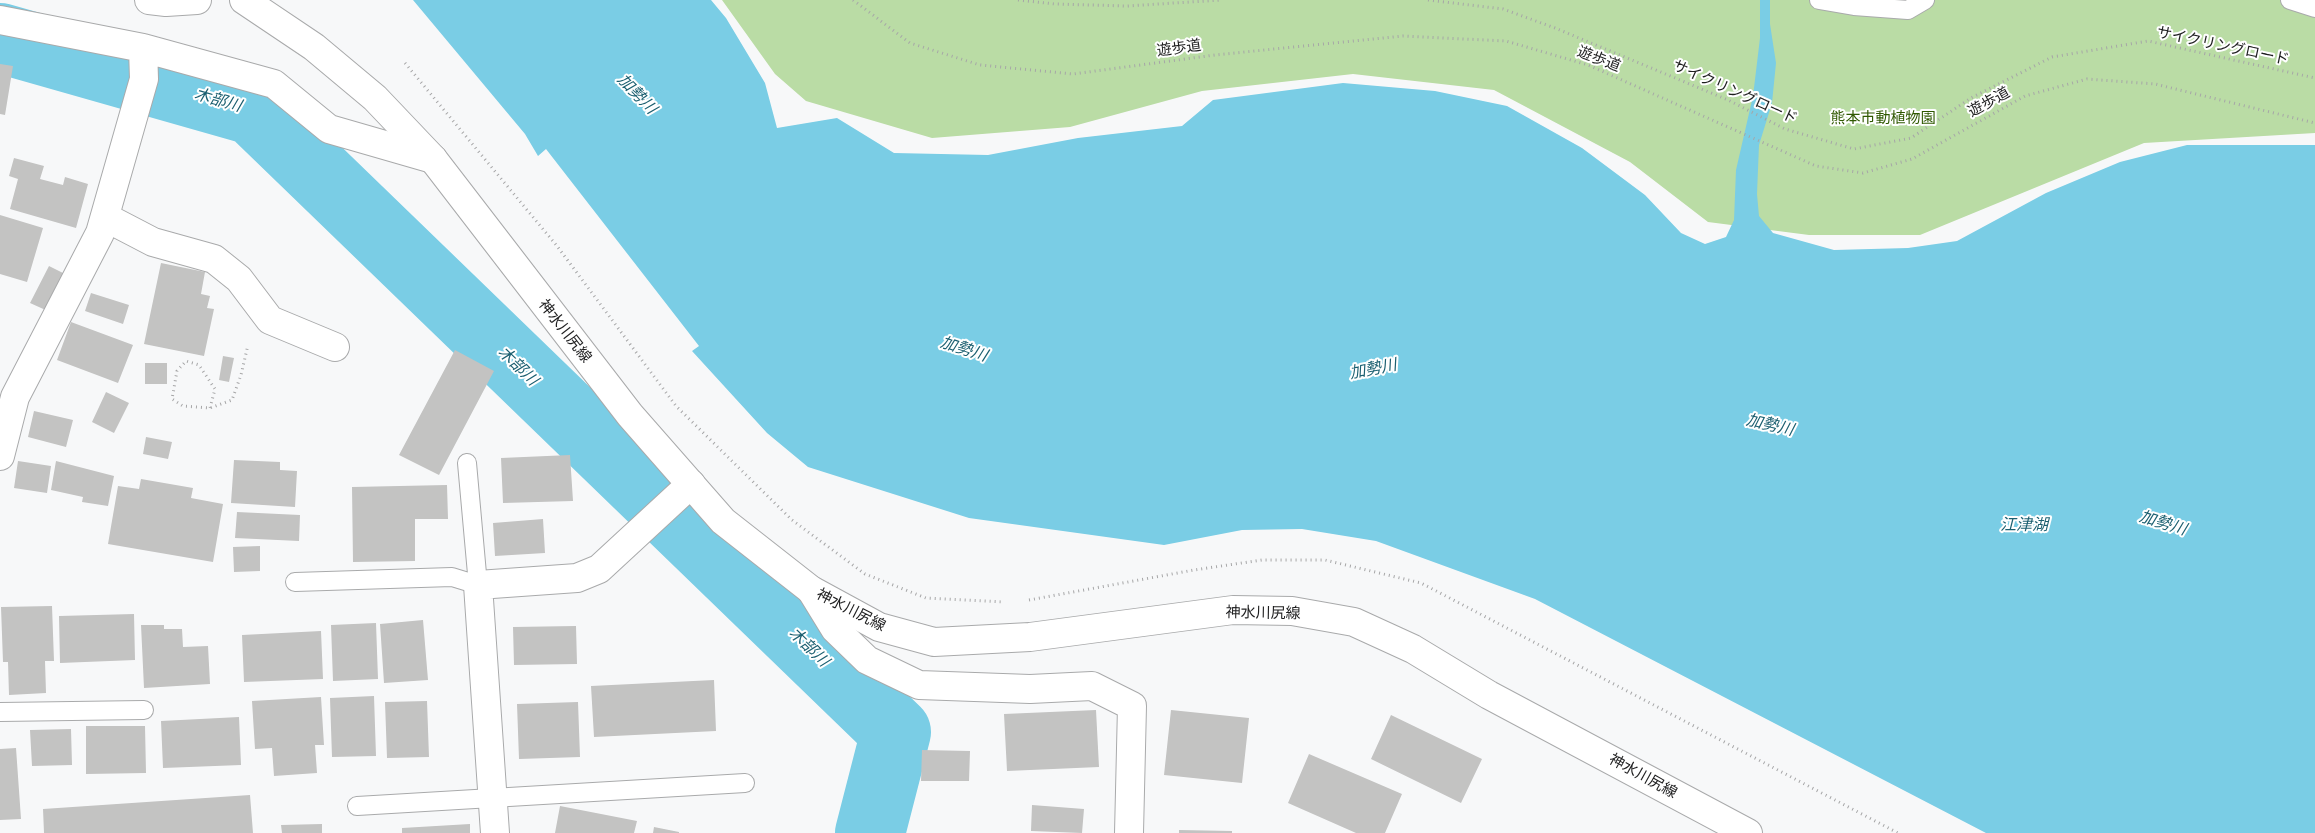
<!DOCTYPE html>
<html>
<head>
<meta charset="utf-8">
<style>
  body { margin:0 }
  canvas { display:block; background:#f7f8f9 }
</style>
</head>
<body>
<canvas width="2315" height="833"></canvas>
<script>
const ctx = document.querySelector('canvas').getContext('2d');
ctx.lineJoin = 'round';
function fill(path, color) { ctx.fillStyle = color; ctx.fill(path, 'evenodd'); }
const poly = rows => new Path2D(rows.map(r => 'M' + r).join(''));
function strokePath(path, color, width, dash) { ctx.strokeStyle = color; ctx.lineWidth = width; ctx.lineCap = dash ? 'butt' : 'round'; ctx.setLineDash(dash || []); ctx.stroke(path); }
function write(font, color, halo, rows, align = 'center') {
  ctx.font = font + ' "Asap Condensed","Noto Sans JP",sans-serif'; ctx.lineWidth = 4; ctx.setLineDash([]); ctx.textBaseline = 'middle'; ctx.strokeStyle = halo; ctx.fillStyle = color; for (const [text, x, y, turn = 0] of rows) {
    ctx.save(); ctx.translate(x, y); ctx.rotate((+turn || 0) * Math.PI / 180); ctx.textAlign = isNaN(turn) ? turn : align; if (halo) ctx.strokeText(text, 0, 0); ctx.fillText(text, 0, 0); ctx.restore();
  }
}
fill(poly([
  [722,0,2315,0,2315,133,2144,143,1920,235,1809,235,1708,222,1630,162,1494,90,1353,74,1202,91,1070,127,932,138,806,101,775,74]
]), '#badca5');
fill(poly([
  [413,0,711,0,726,18,765,83,777,128,837,118,894,153,988,155,1078,138,1182,126,1213,100,1343,83,1435,91,1507,106,1582,148,1645,195,1681,233,1705,244,1726,237,1734,220,1736,170,1753,96,1760,38,1760,0,1770,0,1770,24,1776,63,1772,103,1759,145,1757,194,1759,216,1773,233,1834,250,1908,248,1957,241,2046,193,2120,162,2187,145,2315,145,2315,833,1986,833,1535,599,1376,541,1302,529,1242,530,1164,545,969,518,808,467,767,433,692,351,699,346,546,149,538,156,525,134]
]), '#7acde5');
strokePath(poly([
  [0,38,253,110,896,732,870,833]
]), '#7acde5', 70);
fill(poly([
  [0,64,13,66,5,115,0,114],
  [14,158,44,166,40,179,63,185,65,177,88,184,76,228,10,209,18,179,9,176],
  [0,215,43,228,27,282,0,274],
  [161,263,205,272,201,294,210,296,207,308,214,309,204,356,144,344],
  [49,266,67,275,50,312,30,303],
  [91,293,129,305,123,324,85,311],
  [71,322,133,345,118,383,57,360],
  [455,350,494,371,439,475,399,455],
  [223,356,234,358,229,382,219,380],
  [145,363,167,363,167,384,145,384],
  [106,392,129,403,114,433,92,422],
  [34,411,73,420,66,447,28,437],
  [146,437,172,442,168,459,143,454],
  [570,455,573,501,503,503,501,458],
  [234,460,280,462,280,470,297,471,295,507,231,503],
  [18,461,51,466,47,493,14,488],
  [56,461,114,476,108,506,82,502,83,497,51,490],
  [141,479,193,488,191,498,223,504,213,562,108,544,118,486,139,489],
  [447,485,448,519,415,519,415,561,353,562,352,487],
  [237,512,300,515,299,541,235,538],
  [543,519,545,553,495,556,493,523],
  [260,546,260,571,234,572,233,547],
  [52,606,54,661,45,661,46,693,9,695,8,662,3,662,1,607],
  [134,614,135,660,60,663,59,616],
  [423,620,428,680,384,683,380,624],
  [376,623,378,679,333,681,331,625],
  [141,625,164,625,164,629,182,629,183,647,208,646,210,684,144,688],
  [576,626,577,664,514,665,513,627],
  [321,631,323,679,244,682,242,635],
  [714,680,716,731,594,737,591,686],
  [374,696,376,756,332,757,330,698],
  [321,697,324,745,315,745,317,773,274,776,272,748,255,749,252,701],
  [427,701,429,757,387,758,385,702],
  [578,702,580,757,519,759,517,704],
  [1096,710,1099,767,1007,771,1004,714],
  [1171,710,1249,718,1242,783,1164,775],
  [1391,715,1482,759,1461,803,1371,759],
  [239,717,241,765,163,768,161,721],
  [86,726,145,726,146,773,86,774],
  [71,729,72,765,32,766,30,730],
  [16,748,21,819,0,820,0,749],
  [922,750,970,751,969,781,921,781],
  [1309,754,1402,794,1385,833,1356,833,1288,803],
  [250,795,253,833,44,833,43,809],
  [1032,805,1084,809,1082,833,1031,831],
  [560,806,637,821,634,833,555,833],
  [322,824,322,833,282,833,281,825],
  [470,824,470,833,402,833,402,828],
  [654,827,679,832,679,833,653,833],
  [1179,830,1232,831,1232,833,1179,833]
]), '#c3c3c2');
const service = poly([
  [1819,0,1854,6,1908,10,1925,0],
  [2290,0,2315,8],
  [295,582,452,577,478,585,467,463],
  [0,712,144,710],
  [357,806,745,783]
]);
const minor = poly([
  [0,20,143,48,144,79,100,233,15,397,0,456],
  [143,48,274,84,329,129,433,159],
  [105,217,153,242,214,259,239,279,270,320,335,347],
  [811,590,835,629,867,660,919,685,1030,689,1092,686,1132,706,1129,833],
  [495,833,478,585,577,578,599,569,691,484]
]);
const tertiary = poly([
  [149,0,166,2,197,0]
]);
const secondary = poly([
  [244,0,314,47,375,98,433,159,630,415,723,521,811,590,879,627,934,642,1030,637,1233,610,1292,611,1354,622,1413,649,1489,695,1748,833]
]);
strokePath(service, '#a9aaab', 20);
strokePath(minor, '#a9aaab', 30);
strokePath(tertiary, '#a9aaab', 30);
strokePath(secondary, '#a9aaab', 30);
strokePath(poly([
  [853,0,910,43,980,65,1073,74,1215,55,1403,36,1506,41,1588,65,1816,166,1863,173,1912,159,2025,96,2087,79,2155,84,2315,123],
  [1018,0,1055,4,1127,6,1222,0],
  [1428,0,1503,9,1555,28,1728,100,1785,129,1854,149,1911,138,1971,98,2052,57,2148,41,2315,78],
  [405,63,557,246,676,406,792,520,865,574,926,598,1003,602],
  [210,408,215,389,199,365,186,361,177,371,172,399,183,406,210,408,232,400,241,375,248,345],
  [1029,600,1194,570,1262,560,1325,560,1421,583,1898,833]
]), '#a6a6a7', 3, [1, 4]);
strokePath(service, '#fff', 18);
strokePath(minor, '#fff', 28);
strokePath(tertiary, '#fff', 28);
strokePath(secondary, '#fff', 28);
write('15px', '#1e1e1f', '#fff', [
  ["サイクリングロード",2223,46,12],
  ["遊歩道",1179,48,-8],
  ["遊歩道",1599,59,21],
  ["サイクリングロード",1735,92,24],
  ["遊歩道",1989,102,-29],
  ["神水川尻線",565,331,52],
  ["神水川尻線",851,610,27],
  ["神水川尻線",1263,613,1],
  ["神水川尻線",1643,776,29]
]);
write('15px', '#2f5800', '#fff', [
  ["熊本市動植物園",1883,118]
]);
write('italic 16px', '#1b5f70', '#fff', [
  ["加勢川",637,94,46],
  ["木部川",218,100,16],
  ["加勢川",964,349,18],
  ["木部川",518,366,44],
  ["加勢川",1373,369,-11],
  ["加勢川",1770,425,13],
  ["加勢川",2163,523,17],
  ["江津湖",2024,525],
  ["木部川",809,647,44]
]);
</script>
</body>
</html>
